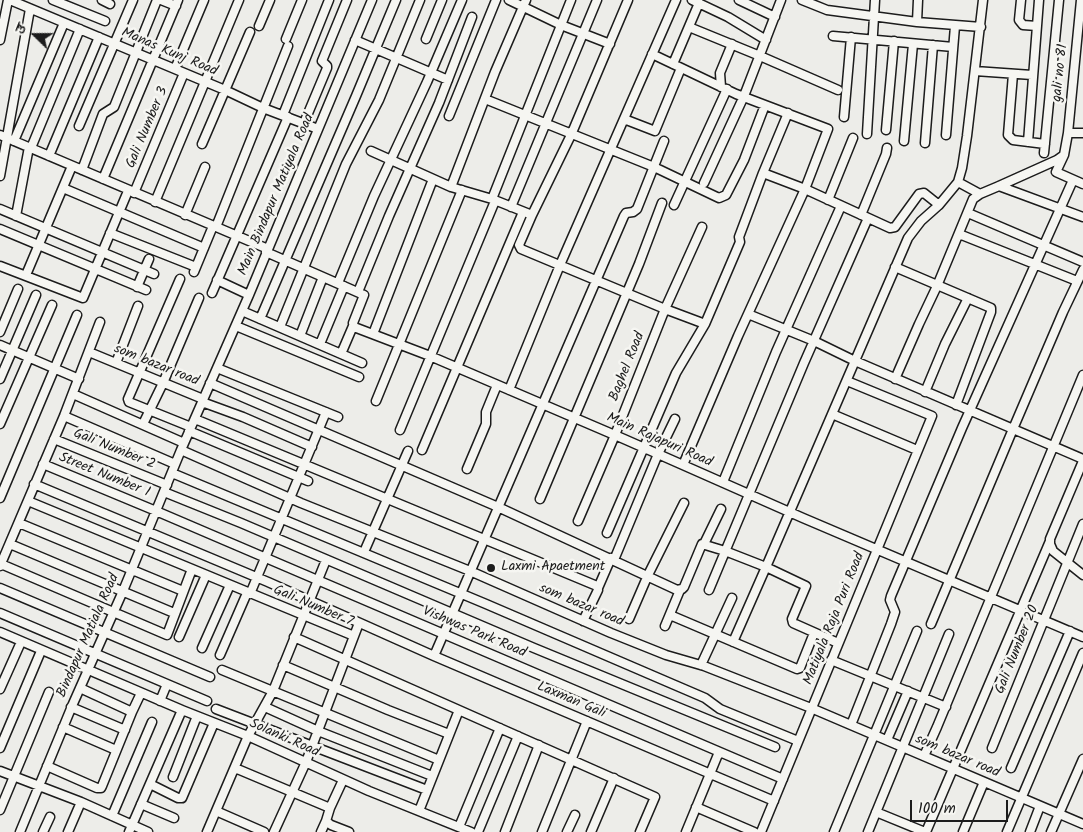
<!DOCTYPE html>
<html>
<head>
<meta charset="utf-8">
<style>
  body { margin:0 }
  #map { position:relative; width:1083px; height:832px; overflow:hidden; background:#edede9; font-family:Kalam,"Playpen Sans Deva",sans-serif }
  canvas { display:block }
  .north { position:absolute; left:10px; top:10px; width:50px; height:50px; -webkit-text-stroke:4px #f6f6f2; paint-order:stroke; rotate:292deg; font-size:14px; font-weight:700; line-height:20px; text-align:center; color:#1c1c1c }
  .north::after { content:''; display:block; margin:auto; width:18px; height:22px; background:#1c1c1c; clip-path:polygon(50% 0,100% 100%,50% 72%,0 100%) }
  .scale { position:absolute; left:910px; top:800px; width:98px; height:22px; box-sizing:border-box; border:2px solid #1c1c1c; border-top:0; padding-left:6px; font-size:15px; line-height:18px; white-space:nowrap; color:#1c1c1c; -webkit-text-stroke:4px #f6f6f2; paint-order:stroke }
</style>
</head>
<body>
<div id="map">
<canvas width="1083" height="832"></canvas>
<div class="north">उ</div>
<div class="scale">100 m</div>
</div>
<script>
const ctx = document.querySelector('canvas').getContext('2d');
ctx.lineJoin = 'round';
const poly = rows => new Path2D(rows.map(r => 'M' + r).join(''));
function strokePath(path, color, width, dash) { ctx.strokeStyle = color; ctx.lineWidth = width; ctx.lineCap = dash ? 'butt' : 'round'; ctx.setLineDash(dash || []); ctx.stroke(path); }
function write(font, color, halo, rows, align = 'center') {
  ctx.font = font + ' Kalam,sans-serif'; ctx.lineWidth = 5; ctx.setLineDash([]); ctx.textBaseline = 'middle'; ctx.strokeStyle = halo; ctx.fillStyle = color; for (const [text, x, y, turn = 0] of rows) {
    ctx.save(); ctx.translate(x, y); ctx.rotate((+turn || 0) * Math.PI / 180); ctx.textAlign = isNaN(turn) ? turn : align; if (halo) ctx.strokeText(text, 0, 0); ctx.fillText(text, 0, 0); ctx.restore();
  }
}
const minor = poly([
  [10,0,225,90,263,108,318,129],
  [53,0,105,21],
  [102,0,110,4],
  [161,0,176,6],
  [509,0,561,25,610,44],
  [692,0,728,17,766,40],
  [739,0,775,17],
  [802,0,827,10,917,22,981,27],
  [1021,0,1019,20,1023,25,1037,26],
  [1081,0,1068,133,1083,133],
  [917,22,918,0],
  [259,26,270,0],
  [689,27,760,56,838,90],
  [833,36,953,47],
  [286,39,302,0],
  [426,39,442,0],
  [0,40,8,0],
  [355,40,448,80],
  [652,54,736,94,828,129,805,189,738,336,683,465],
  [673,64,699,3],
  [175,69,204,0],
  [975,71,1032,75],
  [1013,74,1008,135,1013,140,1045,144],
  [721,87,720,73,732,44],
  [485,99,654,167,719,198,726,195,744,160,765,105],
  [283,115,329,0],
  [449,116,496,0],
  [844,117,851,37],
  [624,119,655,131,681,68],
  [304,123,327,68,327,66,322,61,347,0],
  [79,126,133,0],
  [886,130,894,41],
  [867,134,875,0],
  [0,135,268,249],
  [946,135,955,26],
  [14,141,64,23],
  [904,141,913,44],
  [1028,142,1039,0],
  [925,143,933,45],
  [202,144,250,32],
  [31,148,80,29],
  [371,151,451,187,492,199,532,215,519,245,521,249,665,309,705,324],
  [1044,153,1059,0],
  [1064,155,1056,172,1083,184],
  [49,156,99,37],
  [82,170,103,114,114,107,157,0],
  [763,173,805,189,890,228,895,227,919,194,924,193,939,205],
  [0,176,30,9],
  [103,179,178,0],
  [958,182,980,194,999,186,1057,160,1064,155,1068,133],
  [704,183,744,96,781,0],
  [999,186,1083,217],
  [451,187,495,72,526,0],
  [63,188,204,248],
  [134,193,184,73],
  [492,199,571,0],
  [828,200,853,138],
  [155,202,239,0],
  [674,205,727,89],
  [511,207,597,0],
  [0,209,154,274],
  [968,213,1083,262],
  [185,215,205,167],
  [532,215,571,135,628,0],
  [861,215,886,154,887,148],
  [16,216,29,147],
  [216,227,288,46],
  [0,229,146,290],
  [110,233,196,267],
  [959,234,1077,281],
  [266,252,364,295,353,323,354,327,430,356,624,439,803,518,1083,637],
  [0,266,83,298,128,191],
  [895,267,991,308,991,312,956,405],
  [194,272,213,226],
  [26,275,72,166],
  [180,279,128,399,129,402,191,427],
  [217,280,249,295],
  [338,283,374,196,427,82,462,0],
  [137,287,149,259],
  [358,292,389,216,439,103,472,17],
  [212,293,288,117],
  [242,311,362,363],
  [748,314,814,341,855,361,1083,459],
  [260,319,356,96,396,0],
  [236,326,359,377],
  [280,327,346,164,379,100,420,0],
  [0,332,18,289],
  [373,334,433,179],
  [300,336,323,277],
  [320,344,344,286],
  [0,345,79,379],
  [89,352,203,399],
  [341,354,353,326],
  [116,363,138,306],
  [217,368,338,417],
  [0,379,36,295],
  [895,379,919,324,937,286,973,199,980,194],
  [210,383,498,507,677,590,682,589,684,587,702,544,725,551,766,567,908,238,921,221,939,205,958,182,962,168,967,136,983,0],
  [509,390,560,265,676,0],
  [925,392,945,344,968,298],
  [73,394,184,443],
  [376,401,462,190],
  [202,402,243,417,312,447],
  [832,414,917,450],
  [64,416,175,464],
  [195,419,597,586,598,590,583,621],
  [0,424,52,305],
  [143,424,163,383,199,298],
  [400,430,495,201],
  [189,431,308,481],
  [54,439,167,485],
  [181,450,301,503,470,571,611,633,666,655,704,666,811,708,1083,824],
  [422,450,523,212],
  [1083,461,1050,539,1050,544,1053,551,1083,575],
  [43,464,156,511,783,779],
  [467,469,486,424,486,412,497,385],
  [172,473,486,604,705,698,720,709,798,741],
  [723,482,776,352,841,206],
  [34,484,268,582,434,656,774,801],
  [164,492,241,523,534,648,775,747],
  [0,498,77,315],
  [540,499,639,264,662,203],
  [28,501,354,636],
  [578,521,615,435,665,309,702,227],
  [19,523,183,591],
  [607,533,676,373,705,324,740,242,739,237,763,173,788,113],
  [10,544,174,613],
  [704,544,721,509],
  [364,552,408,451],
  [614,560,658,454,675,419],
  [1,564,167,635,192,569],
  [0,566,64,416,100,322],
  [0,588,210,677],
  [598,588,611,558],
  [709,590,804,363,868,218],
  [250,594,326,412],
  [0,613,207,701],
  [670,615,797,669,800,668,814,633],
  [629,619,648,575,684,503],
  [931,624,1013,429,1063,312,1083,270],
  [665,626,680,590],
  [0,632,182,710,248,736,369,791,471,832],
  [179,637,206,575],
  [294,637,655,797,640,832],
  [733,642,766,567,806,586,792,619,793,623,838,643],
  [202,648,230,585],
  [220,655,247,593],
  [434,656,624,216,626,213,633,212,637,209,664,141],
  [831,660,946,707],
  [283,665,388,710,449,734],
  [701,665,732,598],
  [222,670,439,760],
  [0,689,21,642],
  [160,701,167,684],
  [71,707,125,730],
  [265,707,318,731,432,776],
  [216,709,427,790],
  [132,712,141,693],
  [851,725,891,624,895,612,890,600,891,596,962,428,1073,180],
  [63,727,116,750],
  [887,740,908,691],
  [0,748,41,651],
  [992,748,1083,524],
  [924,756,937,727,1083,375],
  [47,766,97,788,101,788,102,786,132,712,80,688],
  [235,768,330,808],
  [1011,768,1070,631],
  [0,771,81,802,148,832],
  [173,777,197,716],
  [343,780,330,808,326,821,331,825,349,832],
  [150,784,178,798,182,798,214,723],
  [141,804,174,818],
  [696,807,754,832],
  [0,810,49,692],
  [216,811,264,832],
  [419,811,459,710],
  [876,812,925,832],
  [112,816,152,722],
  [459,827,500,728],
  [20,832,72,706,123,591,181,450,249,295,372,0],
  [43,832,50,817],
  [68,832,81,802],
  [129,832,182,710],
  [207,832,248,736,273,691,326,560],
  [274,832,306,762,359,623],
  [321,832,326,821],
  [478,832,518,736],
  [505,832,539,745],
  [542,832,587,721],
  [567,832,575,815],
  [591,832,614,778],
  [686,832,719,752],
  [761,832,932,416,847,381],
  [834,832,917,631],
  [868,832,949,634],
  [926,832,1050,541],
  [963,832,984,782],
  [1007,832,1083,653],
  [1030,832,1040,806],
  [1051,832,1083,759]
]);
strokePath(minor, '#1c1c1c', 11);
strokePath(minor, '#f6f6f2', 8);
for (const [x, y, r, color] of [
  [491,568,5,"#1c1c1c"]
]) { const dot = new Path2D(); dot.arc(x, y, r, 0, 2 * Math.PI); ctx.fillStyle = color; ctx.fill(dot); strokePath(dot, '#f6f6f2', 2); }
write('14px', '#1c1c1c', '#f6f6f2', [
  ["Manas Kunj Road",169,53,23],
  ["gali no 81",1061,73,-84],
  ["Gali Number 3",148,128,-67],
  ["Main Bindapur Matiyala Road",277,195,-67],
  ["som bazar road",156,366,22],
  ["Baghel Road",628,367,-68],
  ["Main Rajapuri Road",659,441,24],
  ["Gali Number 2",114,450,22],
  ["Street Number 1",104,476,22],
  ["som bazar road",581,606,23],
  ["Gali Number 7",313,607,23],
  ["Matiyala Raja Puri Road",835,619,-68],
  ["Vishwas Park Road",474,633,23],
  ["Bindapur Matiala Road",89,636,-66],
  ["Gali Number 20",1018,650,-68],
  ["Laxman Gali",571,701,23],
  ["Solanki Road",284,739,24],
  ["som bazar road",957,757,23]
]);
write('14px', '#1c1c1c', '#f6f6f2', [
  ["Laxmi Apaetment",501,568]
], 'left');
</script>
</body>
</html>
